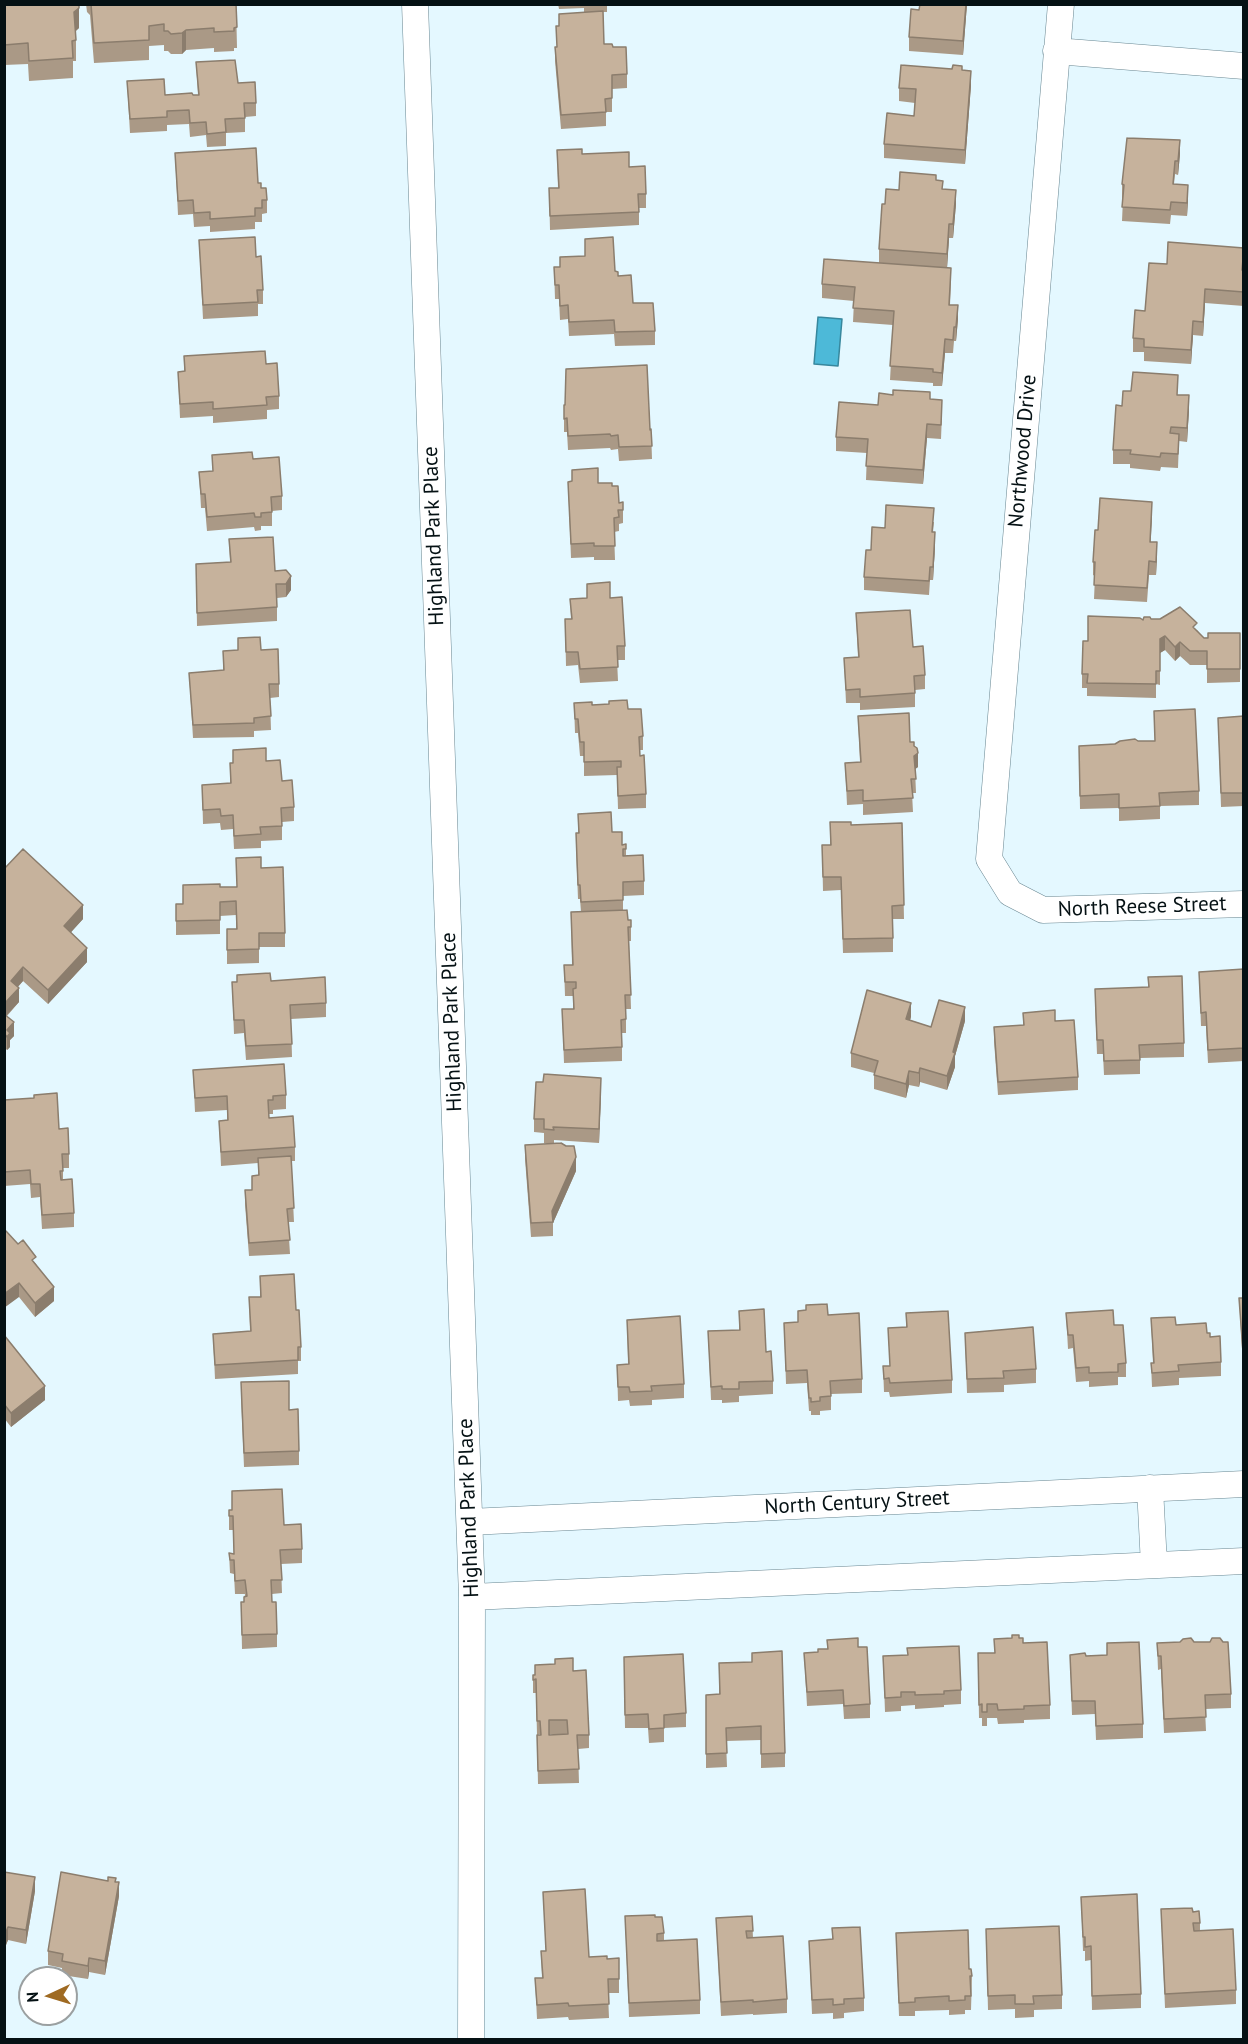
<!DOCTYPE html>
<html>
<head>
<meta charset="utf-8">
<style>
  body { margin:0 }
  #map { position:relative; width:1248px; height:2044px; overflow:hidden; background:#e4f8ff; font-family:"PT Sans",sans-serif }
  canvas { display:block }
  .frame { position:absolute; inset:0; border:6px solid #051114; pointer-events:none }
  .north { position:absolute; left:18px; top:1966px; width:60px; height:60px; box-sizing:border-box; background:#fff; border:2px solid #9ba0a1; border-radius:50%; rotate:266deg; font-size:16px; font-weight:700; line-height:24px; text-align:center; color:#051114 }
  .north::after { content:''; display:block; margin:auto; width:21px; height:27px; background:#9f6a22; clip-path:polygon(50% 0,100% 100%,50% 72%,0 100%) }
</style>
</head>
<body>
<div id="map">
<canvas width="1248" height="2044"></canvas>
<div class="frame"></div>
<div class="north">N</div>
</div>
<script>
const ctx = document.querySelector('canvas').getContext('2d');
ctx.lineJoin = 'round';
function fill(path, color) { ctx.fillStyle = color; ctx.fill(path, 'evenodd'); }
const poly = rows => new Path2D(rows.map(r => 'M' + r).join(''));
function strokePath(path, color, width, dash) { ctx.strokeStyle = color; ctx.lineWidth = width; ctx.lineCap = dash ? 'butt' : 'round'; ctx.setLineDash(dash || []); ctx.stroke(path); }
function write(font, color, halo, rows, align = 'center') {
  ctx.font = font + ' "PT Sans",sans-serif'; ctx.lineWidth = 4.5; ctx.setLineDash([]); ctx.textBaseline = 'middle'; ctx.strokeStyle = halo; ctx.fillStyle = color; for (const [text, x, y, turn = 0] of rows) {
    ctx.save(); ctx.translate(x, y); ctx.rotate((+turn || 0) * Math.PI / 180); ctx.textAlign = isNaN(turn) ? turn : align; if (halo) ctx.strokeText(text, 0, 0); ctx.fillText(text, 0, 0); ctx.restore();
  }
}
const water = poly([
  [818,317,842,319,838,366,814,364,818,317]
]);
fill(water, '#4db9d8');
strokePath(water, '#37879d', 1.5);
const street = poly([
  [415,4,472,1597,471,2040],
  [1061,4,989,859,1010,893,1043,910,1244,904],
  [1056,51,1244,66],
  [1150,1488,1154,1565],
  [470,1522,1244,1484],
  [472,1597,1244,1561]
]);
strokePath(street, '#698792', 27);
strokePath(street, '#fff', 26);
fill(poly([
  [4,4,79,28,76,31,76,61,73,61,73,78,29,81,28,64,4,65],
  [86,4,236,4,237,48,234,48,234,51,214,52,214,48,186,50,182,54,171,54,168,51,164,51,164,45,149,46,149,60,94,63,90,15,87,12],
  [558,4,607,4,607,12,603,12,604,44,613,47,627,74,627,88,612,89,612,112,606,112,606,126,561,129,555,61,555,47,557,47,556,26,559,26,584,12,584,8,559,9],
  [920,4,967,4,963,55,909,51,909,37,919,10],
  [196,62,238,83,256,103,256,116,245,117,245,132,226,133,226,146,207,147,206,135,190,137,189,124,167,125,167,131,130,133,127,81,165,95,198,95],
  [962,70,971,85,965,164,884,158,884,144,914,116,915,103,899,101,899,88],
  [557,150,582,154,629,167,646,194,646,208,639,208,639,225,550,230,549,188,558,188],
  [175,153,258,183,267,200,267,213,262,214,262,222,255,222,255,229,210,232,210,226,194,227,193,214,178,215],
  [1180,154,1178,175,1175,174,1174,184,1188,199,1187,216,1171,215,1170,224,1122,221,1123,198,1122,198,1122,184],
  [943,189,956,204,953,238,949,238,947,268,879,263,879,249,885,204,899,190],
  [585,239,615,271,633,303,655,331,655,345,615,346,614,334,569,336,568,319,560,320,559,299,555,299,554,267,560,267,585,256],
  [199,240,256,257,263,290,263,304,258,304,258,316,203,319],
  [1244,248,1244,306,1205,303,1203,336,1193,335,1191,364,1144,361,1144,352,1133,352,1133,338,1167,264],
  [951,282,950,305,958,319,956,341,954,341,953,353,945,353,942,386,933,386,933,383,890,380,893,325,853,322,854,301,822,298,822,284],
  [184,356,266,364,279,396,279,409,267,410,267,419,213,423,213,416,180,418,178,372,184,372],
  [893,395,930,399,942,414,941,439,927,438,923,484,866,480,867,453,836,451,836,437],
  [1178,395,1189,409,1187,442,1179,441,1178,468,1161,467,1160,471,1130,468,1130,464,1113,464,1113,450,1122,406],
  [564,405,651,429,652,459,619,461,618,449,611,450,610,448,568,450,567,432,564,432],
  [212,455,253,459,282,496,282,510,272,511,272,526,261,526,261,530,255,531,254,527,207,531,205,508,201,508,199,472,213,471],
  [568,482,598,483,612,486,619,503,623,510,623,523,619,524,619,531,614,532,615,560,594,560,594,557,571,558],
  [1152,515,1150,542,1157,556,1156,575,1149,575,1147,602,1094,599,1095,576,1093,575,1093,562,1098,530],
  [934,522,933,532,935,546,933,580,930,580,929,595,864,590,864,577,871,550,885,528],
  [229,539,275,571,291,590,286,597,277,598,277,621,197,626,196,564,230,562],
  [610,598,625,646,625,660,617,660,618,681,580,683,578,665,566,666,565,619,571,619,570,599],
  [856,613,913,647,925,675,925,689,915,690,915,707,860,710,860,703,846,703,844,658,858,657],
  [1151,619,1197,630,1204,638,1240,633,1240,682,1207,683,1207,665,1190,665,1180,656,1175,661,1165,650,1160,653,1160,685,1156,684,1156,698,1087,696,1087,688,1082,688,1082,674,1088,641,1143,620],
  [261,650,279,684,279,697,270,698,271,730,254,731,254,737,193,738,189,673,223,670,223,651],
  [574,703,628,709,643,736,643,750,640,750,640,756,646,794,646,808,618,809,617,775,584,776,584,756,580,756,578,733,575,733],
  [1154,711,1199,791,1199,805,1160,806,1160,819,1119,821,1119,808,1080,809,1079,746,1155,741],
  [858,716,910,742,918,767,915,769,916,793,912,793,913,812,863,815,863,804,847,805,845,763,860,762],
  [1244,716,1244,806,1221,807,1218,718],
  [266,761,282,781,294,807,294,821,282,822,282,840,261,841,261,848,234,849,233,829,221,830,220,823,203,824,202,785,230,783,230,763],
  [578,814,612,832,622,845,626,844,626,856,644,881,644,895,623,896,623,910,631,927,631,941,629,941,631,1009,626,1009,626,1033,622,1033,622,1061,564,1063,562,1009,573,1009,573,996,565,996,564,965,572,965,571,912,581,912,580,899,578,899,576,847,576,833,578,833],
  [830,822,851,825,902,823,904,919,893,919,893,952,843,953,841,890,823,891,822,845,830,845],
  [261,868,285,933,285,947,259,947,259,963,227,964,227,929,236,929,236,915,220,916,220,934,176,935,176,904,183,904,220,887,236,887],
  [4,869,83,919,71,932,87,962,48,1004,23,981,18,987,19,1002,7,1016,14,1036,10,1040,10,1047,7,1050,4,1047],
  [1244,969,1244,1061,1208,1063,1206,1026,1201,1026,1199,972],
  [1148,977,1184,1043,1184,1057,1140,1058,1140,1074,1104,1075,1103,1054,1097,1054,1095,1003,1148,987],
  [271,981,326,1003,326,1017,291,1019,292,1057,246,1060,244,1033,234,1034,232,982],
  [1023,1013,1055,1021,1078,1077,1078,1090,998,1095,994,1041,994,1027,1023,1025],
  [911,1017,910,1020,931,1027,965,1021,955,1056,955,1067,947,1090,920,1082,919,1087,909,1085,906,1098,874,1089,874,1073,851,1067,851,1053],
  [193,1070,286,1095,286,1109,273,1110,273,1114,269,1114,269,1118,295,1147,295,1161,291,1161,294,1222,288,1222,290,1254,249,1256,245,1204,245,1190,252,1190,258,1175,258,1163,221,1166,219,1121,227,1120,227,1110,195,1112],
  [601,1092,599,1143,554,1140,554,1144,576,1171,553,1223,553,1236,531,1237,525,1159,525,1145,553,1144,544,1143,544,1133,534,1132,534,1119],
  [4,1100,59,1129,69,1154,69,1168,63,1168,63,1180,74,1213,74,1227,42,1229,40,1197,31,1198,30,1184,4,1186],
  [18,1244,36,1264,54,1301,35,1317,19,1297],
  [260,1276,296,1310,301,1347,301,1361,298,1361,298,1374,215,1379,213,1334,250,1331,249,1297,260,1297],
  [1239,1298,1244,1298,1244,1366,1243,1366],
  [739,1311,766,1352,773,1381,773,1394,739,1396,739,1402,722,1403,722,1400,711,1400,708,1331,739,1330],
  [906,1313,952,1380,952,1393,890,1397,889,1392,884,1392,883,1366,890,1366,888,1328,906,1327],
  [1066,1313,1114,1325,1126,1363,1126,1377,1118,1377,1118,1385,1089,1387,1089,1381,1076,1382,1073,1348,1068,1349],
  [828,1315,862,1379,862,1393,831,1394,831,1410,820,1411,820,1415,811,1415,811,1411,809,1411,807,1383,786,1384,784,1323,798,1322],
  [1151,1318,1207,1333,1210,1337,1221,1362,1221,1376,1179,1378,1179,1385,1152,1387,1151,1363,1153,1363],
  [627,1320,684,1384,684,1398,652,1400,652,1405,630,1406,629,1400,618,1401,617,1365,628,1364],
  [965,1333,1036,1369,1036,1383,1004,1385,1004,1392,967,1393],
  [4,1335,45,1400,11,1427,4,1418],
  [241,1396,289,1410,299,1451,299,1465,244,1467],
  [232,1491,284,1525,302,1549,302,1563,281,1564,282,1593,272,1594,272,1602,277,1634,277,1647,242,1649,241,1602,244,1602,245,1594,235,1594,234,1574,230,1573,229,1553,234,1553,233,1530,229,1530,229,1510,232,1510],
  [1019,1638,1023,1643,1050,1705,1050,1719,1024,1720,1024,1723,998,1724,997,1718,987,1718,987,1726,982,1726,982,1718,979,1718,978,1653,994,1653],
  [827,1640,858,1647,870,1704,870,1718,844,1719,843,1704,807,1706,804,1653,818,1652,827,1649],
  [1223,1642,1231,1694,1231,1708,1205,1709,1206,1731,1164,1733,1161,1669,1158,1670,1157,1643],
  [1070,1655,1086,1656,1143,1724,1143,1738,1096,1740,1095,1714,1072,1715],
  [883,1656,961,1690,961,1704,944,1705,944,1707,915,1709,915,1705,901,1706,901,1711,885,1712],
  [719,1663,785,1753,785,1767,761,1768,761,1740,726,1741,727,1767,706,1768,706,1695,719,1694],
  [624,1670,686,1713,686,1727,664,1728,664,1742,649,1743,648,1728,625,1728],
  [573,1671,589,1735,589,1748,578,1749,579,1783,538,1784,537,1735,540,1735,540,1734,537,1735,536,1693,533,1693,533,1675],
  [549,1734,567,1734,549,1735],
  [4,1872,35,1891,26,1944,8,1940,6,1945,4,1945],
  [108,1881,116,1882,119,1896,105,1975,89,1972,88,1979,62,1975,62,1968,48,1965,48,1951],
  [543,1892,589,1957,607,1959,619,1979,619,1993,608,1993,609,2018,569,2020,568,2017,537,2019,535,1978,542,1978,541,1951,546,1951],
  [1081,1897,1141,1994,1141,2008,1092,2010,1091,1960,1085,1961,1085,1951,1083,1951],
  [1161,1909,1193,1912,1200,1923,1200,1931,1236,1990,1236,2004,1165,2008],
  [625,1916,655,1917,664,1933,664,1940,700,2000,700,2014,629,2017],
  [752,1916,753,1938,787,1999,787,2013,753,2015,753,2014,721,2016,716,1918],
  [832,1928,864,1998,864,2011,844,2013,844,2018,833,2019,833,2013,812,2014,809,1941,832,1939],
  [986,1929,1062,1995,1062,2009,1034,2010,1034,2017,1015,2018,1015,2009,988,2010],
  [896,1933,969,1969,972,1976,971,2010,965,2010,965,2014,949,2015,949,2010,915,2011,915,2016,899,2016]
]), '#aa9986');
fill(poly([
  [966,4,967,4,963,55,963,41],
  [79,8,79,28,74,32,74,12],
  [186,30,186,50,182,54,182,33],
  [971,71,971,85,965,164,965,150],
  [1180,140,1180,154,1178,175,1178,161],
  [1188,185,1188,199,1187,216,1187,203],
  [956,190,956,204,953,238,953,224],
  [949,224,949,238,947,268,947,254],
  [1205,289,1205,303,1203,336,1203,322],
  [958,305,958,319,956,341,956,327],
  [1193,321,1193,335,1191,364,1191,350],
  [945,339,945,353,942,386,942,373],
  [1189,395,1189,409,1187,442,1187,428],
  [927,424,927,438,923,484,923,470],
  [1152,502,1152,515,1150,556,1150,542],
  [935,532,935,546,933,580,933,567],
  [1157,542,1157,556,1156,575,1156,562],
  [291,576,291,590,286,597,286,584],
  [1165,636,1165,650,1160,653,1160,685,1160,639],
  [1180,642,1180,656,1175,661,1175,647],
  [918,753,918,767,914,770,914,756],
  [83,905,83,919,64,940,64,926],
  [87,948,87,962,48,1004,48,990],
  [23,967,23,981,11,994,11,981],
  [19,988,19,1002,4,1018,4,1004],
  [911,1003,911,1017,906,1033,906,1019],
  [965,1007,965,1021,955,1056,955,1067,947,1090,947,1076],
  [14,1022,14,1036,10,1040,10,1047,7,1050,7,1030],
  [920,1068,920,1082,919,1087,919,1073],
  [909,1071,909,1085,906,1098,906,1084],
  [601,1078,601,1092,599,1143,599,1129],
  [576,1157,576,1171,553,1223,552,1211],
  [19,1283,19,1297,4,1308,4,1294],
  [54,1287,54,1301,35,1317,35,1303],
  [45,1386,45,1400,11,1427,11,1413],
  [35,1877,35,1891,26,1944,26,1930],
  [119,1882,119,1896,105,1975,105,1961],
  [8,1927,8,1940,6,1945,6,1932],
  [89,1958,89,1972,88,1979,88,1966]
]), '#8b7d6d');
const building = poly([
  [4,4,79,4,79,8,74,12,76,40,72,41,73,58,29,61,28,43,4,45,4,4],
  [91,4,236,4,237,27,234,28,234,31,214,32,214,28,186,30,182,33,171,34,168,31,164,31,164,24,149,26,149,40,94,43,91,4],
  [920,4,966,4,963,41,909,37,911,9,919,10,920,4],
  [603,11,604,44,612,44,613,47,626,47,627,74,612,75,612,98,605,99,606,112,561,115,555,47,557,47,556,26,559,26,559,14,603,11],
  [235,60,238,83,255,82,256,103,244,103,245,118,225,119,226,132,207,134,206,122,190,123,189,110,167,111,167,117,130,119,127,81,164,79,165,95,192,93,193,95,199,95,196,62,235,60],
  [901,65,952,69,953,65,962,66,962,70,971,71,965,150,884,144,887,113,914,116,916,89,899,88,901,65],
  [1127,138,1180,140,1178,161,1175,161,1173,184,1188,185,1187,203,1171,202,1170,210,1122,207,1124,185,1122,184,1127,138],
  [256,148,258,183,261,183,261,188,266,188,267,200,262,200,262,208,255,208,255,216,210,219,210,212,194,213,193,200,178,201,175,153,256,148],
  [582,149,582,154,629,152,629,167,645,166,646,194,638,194,639,212,550,216,549,188,559,188,557,150,582,149],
  [900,172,936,175,936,180,943,181,942,189,956,190,953,224,949,224,947,254,879,249,882,204,885,204,886,189,899,190,900,172],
  [255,237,256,257,261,256,263,290,257,290,258,302,203,305,199,240,255,237],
  [613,237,615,271,618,272,618,276,631,275,633,303,653,303,655,331,615,332,614,320,569,322,568,305,560,306,559,285,555,285,554,267,560,267,560,257,585,256,585,239,613,237],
  [1168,242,1244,248,1242,270,1244,270,1244,292,1205,289,1203,322,1193,321,1191,350,1144,347,1144,339,1133,338,1135,310,1145,311,1149,263,1167,264,1168,242],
  [824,259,951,268,949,305,958,305,956,327,954,327,953,340,945,339,942,373,933,372,933,369,890,366,894,311,853,308,855,287,822,284,824,259],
  [265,351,266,364,277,363,279,396,266,397,267,405,213,409,213,402,180,404,178,372,185,371,184,356,265,351],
  [647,365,650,430,651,429,652,446,619,447,618,435,611,436,610,434,568,436,567,418,564,419,564,405,565,405,566,369,647,365],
  [1133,372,1178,375,1177,395,1189,395,1187,428,1171,427,1170,433,1179,434,1178,454,1161,453,1160,457,1130,454,1131,450,1113,450,1116,405,1122,406,1123,391,1131,391,1133,372],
  [893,390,930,392,930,399,942,400,941,425,927,424,923,470,866,466,868,439,836,437,839,402,878,405,879,393,893,395,893,390],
  [252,452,253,459,279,457,282,496,271,497,272,512,261,513,261,517,255,517,254,513,207,517,205,494,201,494,199,472,213,471,212,455,252,452],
  [598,468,598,483,612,483,612,486,618,486,619,503,623,502,623,510,618,510,619,517,614,518,615,546,594,546,594,543,571,544,568,482,572,481,572,470,598,468],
  [1100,498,1152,502,1150,542,1157,542,1156,562,1149,561,1147,588,1094,585,1095,562,1093,562,1095,530,1098,530,1100,498],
  [886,505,934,508,932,532,935,532,933,567,930,567,929,581,864,577,866,550,871,550,872,527,885,528,886,505],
  [273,537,275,571,286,570,291,576,286,584,276,584,277,607,197,613,196,564,231,562,229,539,273,537],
  [610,582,610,598,622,597,625,646,617,646,618,667,580,669,578,652,566,652,565,619,572,619,570,599,587,598,587,584,610,582],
  [1180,607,1197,623,1193,627,1204,638,1208,638,1208,633,1240,633,1240,669,1207,669,1207,651,1190,651,1180,642,1175,647,1165,636,1160,639,1160,671,1156,671,1156,684,1087,683,1088,674,1082,674,1083,641,1088,641,1088,616,1140,618,1143,620,1144,617,1150,617,1151,619,1160,619,1180,607],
  [910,610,913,647,923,646,925,675,914,676,915,693,860,697,860,689,846,690,844,658,859,657,856,613,910,610],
  [260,637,261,650,278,649,279,684,269,684,271,716,254,718,254,723,193,725,189,673,224,670,223,651,238,650,238,638,260,637],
  [627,700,628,709,641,709,643,736,639,737,640,756,644,755,646,794,618,796,617,767,621,767,621,761,584,762,584,742,580,742,578,719,575,719,574,703,592,702,592,705,609,704,609,701,627,700],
  [1195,709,1199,791,1159,793,1160,806,1119,808,1119,794,1080,796,1079,746,1115,744,1120,741,1135,739,1138,741,1155,741,1154,711,1195,709],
  [909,713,910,742,914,742,914,746,917,748,918,753,914,756,916,779,911,779,913,798,863,801,863,790,847,791,845,763,861,762,858,716,909,713],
  [1244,716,1244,793,1221,793,1218,718,1244,716],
  [266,748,266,761,280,760,282,781,292,780,294,807,281,808,282,826,260,827,261,834,234,836,233,815,221,816,220,809,203,810,202,785,231,783,230,763,233,763,233,750,266,748],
  [611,812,612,832,622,832,622,845,626,844,626,849,623,849,623,856,643,855,644,881,623,882,623,900,581,902,580,885,578,885,576,833,579,833,578,814,611,812],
  [830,822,851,822,851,825,902,823,904,905,892,906,893,938,843,939,841,877,823,877,822,845,831,845,830,822],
  [23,849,83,905,64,926,87,948,48,990,23,967,11,981,19,988,4,1004,4,869,23,849],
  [261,857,261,868,283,867,285,933,259,933,259,949,227,950,227,929,237,929,236,901,220,902,220,920,176,921,176,904,183,904,183,885,220,884,220,887,237,887,236,858,261,857],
  [627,910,628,920,631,920,631,927,628,927,631,995,625,995,626,1019,621,1020,622,1047,564,1050,562,1009,574,1009,573,989,576,988,576,982,565,982,564,965,573,965,571,912,627,910],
  [1244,969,1244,1048,1208,1050,1206,1012,1201,1013,1199,972,1244,969],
  [270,973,271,981,325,977,326,1003,290,1005,292,1044,246,1046,244,1020,234,1020,232,982,237,982,237,975,270,973],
  [1182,976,1184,1043,1139,1045,1140,1060,1104,1061,1103,1040,1097,1040,1095,989,1149,987,1148,977,1182,976],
  [867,990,911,1003,906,1019,931,1027,939,1000,965,1007,953,1052,955,1053,947,1076,920,1068,919,1073,909,1071,906,1084,874,1075,878,1061,851,1053,867,990],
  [1055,1010,1055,1021,1074,1020,1078,1077,998,1082,994,1027,1024,1025,1023,1013,1055,1010],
  [4,1014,14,1022,7,1030,10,1033,7,1037,4,1033,4,1014],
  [284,1064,286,1095,273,1096,273,1100,268,1100,269,1118,293,1116,295,1147,221,1152,219,1121,228,1120,227,1096,195,1098,193,1070,284,1064],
  [544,1074,601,1078,599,1129,553,1127,554,1130,544,1129,544,1119,534,1119,536,1082,543,1082,544,1074],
  [57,1093,59,1129,68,1128,69,1154,62,1154,63,1171,60,1171,61,1180,72,1179,74,1213,42,1215,40,1184,31,1184,30,1170,4,1172,4,1100,34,1098,34,1095,57,1093],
  [561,1143,566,1146,574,1146,576,1157,552,1211,553,1222,531,1223,525,1145,561,1143],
  [291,1156,294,1208,287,1209,290,1240,249,1243,245,1190,252,1190,252,1176,259,1175,258,1158,291,1156],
  [6,1231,18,1244,23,1240,36,1257,32,1260,54,1287,35,1303,19,1283,4,1294,4,1232,6,1231],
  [294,1274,296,1310,299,1310,301,1347,298,1347,298,1360,215,1365,213,1334,251,1331,249,1297,261,1297,260,1276,294,1274],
  [1239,1298,1244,1298,1244,1352,1243,1352,1239,1298],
  [827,1304,828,1315,859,1313,862,1379,830,1381,831,1396,820,1397,820,1401,811,1402,811,1398,809,1398,807,1370,786,1371,784,1323,798,1322,798,1311,806,1310,806,1305,827,1304],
  [764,1309,766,1352,771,1351,773,1381,739,1382,739,1389,722,1389,722,1386,711,1387,708,1331,740,1330,739,1311,764,1309],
  [1113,1310,1114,1325,1123,1325,1126,1363,1118,1364,1118,1372,1089,1373,1089,1367,1076,1368,1073,1335,1068,1335,1066,1313,1113,1310],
  [948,1311,952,1380,890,1383,889,1378,884,1379,883,1366,890,1366,888,1328,907,1327,906,1313,948,1311],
  [680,1316,684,1384,651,1386,652,1391,630,1392,629,1387,618,1387,617,1365,629,1364,627,1320,680,1316],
  [1175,1317,1176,1325,1206,1323,1207,1333,1210,1333,1210,1337,1220,1336,1221,1362,1178,1365,1179,1371,1152,1373,1151,1363,1154,1363,1151,1318,1175,1317],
  [1033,1327,1036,1369,1003,1371,1004,1378,967,1379,965,1333,1033,1327],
  [4,1335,45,1386,11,1413,4,1404,4,1335],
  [289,1381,289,1410,298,1409,299,1451,244,1453,241,1382,289,1381],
  [282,1489,284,1525,301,1524,302,1549,280,1550,282,1580,271,1580,272,1602,276,1602,277,1634,242,1635,241,1602,244,1602,244,1597,247,1596,245,1580,235,1581,234,1560,230,1560,229,1553,234,1554,233,1516,229,1516,229,1510,232,1510,232,1491,282,1489],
  [1012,1635,1019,1635,1019,1638,1023,1638,1023,1643,1047,1642,1050,1705,1024,1706,1024,1709,998,1710,997,1704,987,1704,987,1712,982,1712,982,1704,979,1705,978,1653,995,1653,994,1639,1012,1638,1012,1635],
  [858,1638,858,1647,867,1647,870,1704,844,1706,843,1690,807,1692,804,1653,818,1652,818,1649,828,1649,827,1640,858,1638],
  [1191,1638,1194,1642,1210,1642,1212,1638,1220,1638,1223,1642,1228,1642,1231,1694,1205,1695,1206,1717,1164,1719,1161,1656,1158,1656,1157,1643,1180,1642,1183,1639,1191,1638],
  [1139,1642,1143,1724,1096,1726,1095,1701,1072,1701,1070,1655,1085,1653,1086,1656,1107,1655,1107,1643,1139,1642],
  [959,1646,961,1690,944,1691,944,1694,915,1695,915,1692,901,1692,901,1697,885,1698,883,1656,908,1655,907,1648,959,1646],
  [782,1651,785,1753,761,1754,761,1726,726,1728,727,1753,706,1754,706,1695,720,1694,719,1663,752,1662,752,1653,782,1651],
  [683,1654,686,1713,664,1715,664,1728,649,1729,648,1714,625,1715,624,1657,683,1654],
  [573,1658,573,1671,586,1670,589,1735,577,1735,579,1769,538,1771,537,1735,541,1735,540,1721,537,1721,536,1679,533,1680,533,1675,535,1675,535,1665,555,1664,555,1659,573,1658],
  [549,1720,567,1720,568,1734,549,1735,549,1720],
  [4,1872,35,1877,26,1930,8,1927,6,1932,4,1931,4,1872],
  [61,1872,108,1881,108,1877,116,1878,115,1882,119,1882,105,1961,89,1958,88,1966,62,1961,63,1954,48,1951,61,1872],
  [585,1889,589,1957,607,1956,607,1959,619,1958,619,1979,608,1979,609,2004,569,2006,568,2003,537,2005,535,1978,543,1978,541,1951,546,1951,543,1892,585,1889],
  [1137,1894,1141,1994,1092,1996,1091,1946,1085,1947,1085,1937,1083,1937,1081,1897,1137,1894],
  [1192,1908,1193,1912,1199,1911,1200,1923,1193,1923,1194,1931,1233,1929,1236,1990,1165,1994,1161,1909,1192,1908],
  [655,1915,655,1917,662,1917,664,1933,657,1934,657,1941,697,1939,700,2000,629,2003,625,1916,655,1915],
  [752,1916,753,1931,746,1931,747,1938,783,1936,787,1999,753,2002,753,2000,721,2002,716,1918,752,1916],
  [1059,1926,1062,1995,1033,1996,1034,2004,1015,2004,1015,1995,988,1996,986,1929,1059,1926],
  [860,1927,864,1998,844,1999,844,2004,833,2005,833,1999,812,2000,809,1941,833,1939,832,1928,860,1927],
  [968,1930,969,1969,971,1969,972,1976,970,1976,971,1996,965,1996,965,2000,949,2001,949,1996,915,1998,915,2002,899,2003,896,1933,968,1930]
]);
fill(building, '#c6b29c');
strokePath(building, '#8b7d6d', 1.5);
write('21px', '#051114', '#fff', [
  ["Northwood Drive",1023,451,-85],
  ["Highland Park Place",434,536,-92],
  ["North Reese Street",1142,907,-2],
  ["Highland Park Place",452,1022,-92],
  ["North Century Street",857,1503,-3],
  ["Highland Park Place",469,1508,-92]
]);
</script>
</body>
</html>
